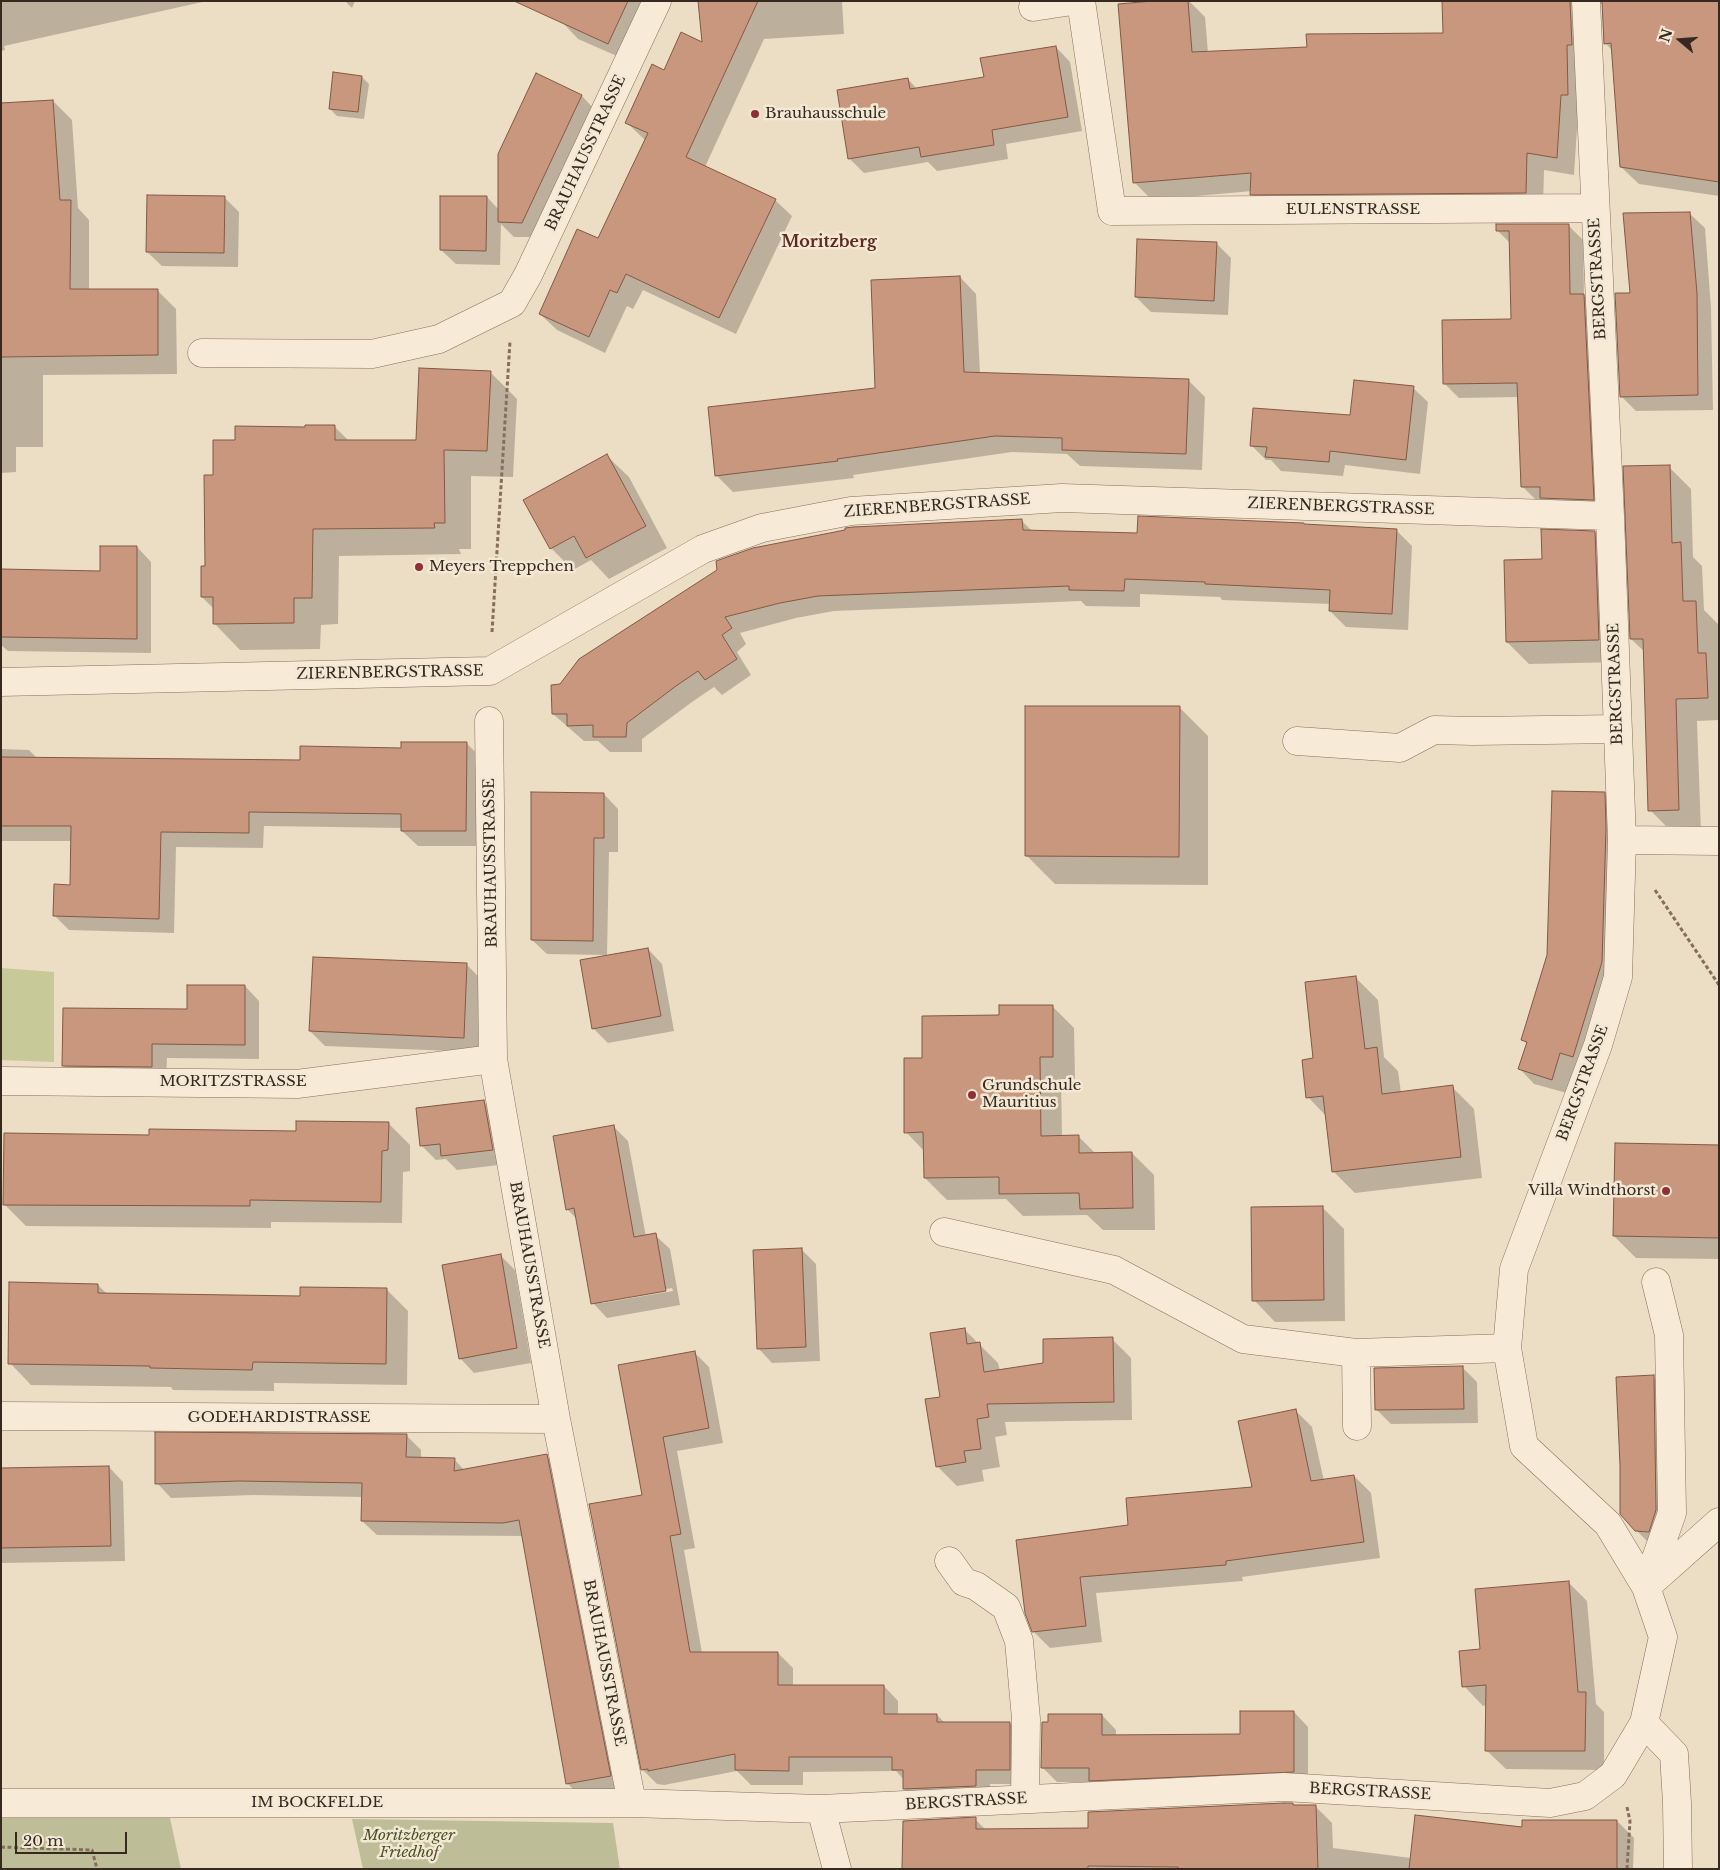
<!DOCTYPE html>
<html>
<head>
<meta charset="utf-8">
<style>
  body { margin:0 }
  #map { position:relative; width:1720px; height:1870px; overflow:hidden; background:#ecddc5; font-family:"Libre Baskerville",serif }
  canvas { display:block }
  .frame { position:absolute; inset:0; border:2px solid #36291f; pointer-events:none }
  .north { position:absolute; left:1655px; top:15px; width:50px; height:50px; -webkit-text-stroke:4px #f3e8d4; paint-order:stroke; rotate:288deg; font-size:14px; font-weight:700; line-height:20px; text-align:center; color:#36291f }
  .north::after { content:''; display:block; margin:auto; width:18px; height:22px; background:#36291f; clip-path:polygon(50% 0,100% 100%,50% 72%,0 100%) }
  .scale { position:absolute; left:15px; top:1832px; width:112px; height:22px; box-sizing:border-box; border:2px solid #36291f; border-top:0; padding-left:6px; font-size:15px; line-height:18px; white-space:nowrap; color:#36291f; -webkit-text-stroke:4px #f3e8d4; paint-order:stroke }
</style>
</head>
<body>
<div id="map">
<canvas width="1720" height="1870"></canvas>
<div class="frame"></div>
<div class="north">N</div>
<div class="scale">20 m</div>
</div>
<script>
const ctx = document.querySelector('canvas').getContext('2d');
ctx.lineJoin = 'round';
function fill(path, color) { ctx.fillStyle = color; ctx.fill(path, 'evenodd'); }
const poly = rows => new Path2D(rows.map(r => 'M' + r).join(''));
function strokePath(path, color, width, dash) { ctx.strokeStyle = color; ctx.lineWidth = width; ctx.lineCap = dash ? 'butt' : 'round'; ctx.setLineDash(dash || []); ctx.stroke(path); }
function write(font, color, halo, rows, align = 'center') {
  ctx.font = font + ' "Libre Baskerville",serif'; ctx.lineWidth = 5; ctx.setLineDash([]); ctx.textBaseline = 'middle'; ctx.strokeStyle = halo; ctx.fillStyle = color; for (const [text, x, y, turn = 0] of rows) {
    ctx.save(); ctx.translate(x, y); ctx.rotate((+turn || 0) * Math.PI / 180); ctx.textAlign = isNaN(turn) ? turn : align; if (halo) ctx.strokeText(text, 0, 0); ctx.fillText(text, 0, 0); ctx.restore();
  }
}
fill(poly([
  [1,968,54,972,54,1062,1,1060]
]), '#c7c999');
fill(poly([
  [1,1818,170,1818,181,1869,1,1869],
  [352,1819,613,1823,620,1869,363,1869]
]), '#bdbe98');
fill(poly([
  [1,1,207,1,4,46,5,50,1,51],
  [345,1,355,1,352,8],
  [558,1,653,1,626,60,578,39,561,21],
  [700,1,842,1,844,34,764,39,705,167,775,200,792,216,736,334,643,290,633,309,627,306,605,353,557,330,540,314,599,240,645,140,626,122,664,71,704,44],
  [1168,1,1189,1,1205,17,1208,53,1308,48,1444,34,1443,1,1719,1,1719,196,1639,184,1621,167,1613,51,1605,43,1603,3,1595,6,1578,113,1574,175,1544,170,1543,210,1269,212,1251,194,1252,191,1152,200,1134,182],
  [1056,47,1070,62,1082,131,1006,144,1008,159,937,171,928,162,864,173,849,158,908,79,917,89,985,78],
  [536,75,582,96,596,111,537,237,514,237,501,224,500,265,456,264,441,250,487,197,499,210],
  [362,77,369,84,364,119,337,116,330,109],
  [53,101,72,120,78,208,89,220,89,290,157,290,176,309,177,374,43,375,43,447,16,447,16,472,1,473,1,104],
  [224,197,239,212,238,267,162,266,147,252],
  [1690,214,1705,228,1711,308,1713,410,1636,411,1621,396,1631,294],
  [1568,225,1583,240,1584,295,1598,310,1608,514,1537,501,1522,486,1519,397,1459,398,1444,383,1512,321,1511,244,1497,230],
  [1216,243,1231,258,1228,315,1151,312,1136,297],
  [960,277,976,294,980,373,1188,380,1205,397,1202,470,1080,466,1067,454,1012,452,853,475,854,478,733,492,716,475,876,389],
  [491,373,517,399,513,477,471,476,471,549,459,549,461,554,339,556,338,624,321,625,320,649,240,650,214,623,214,609,202,597,214,476,237,442,307,428,334,426,349,441,417,441],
  [1413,388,1428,402,1420,474,1345,465,1343,476,1281,471,1271,460,1266,460,1251,445,1351,416],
  [607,456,629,477,667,548,609,579,591,560,573,570,551,548],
  [1669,467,1691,489,1693,557,1702,566,1704,610,1718,624,1719,720,1697,721,1701,832,1672,832,1650,810,1645,652,1631,639],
  [1022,521,1033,532,1138,534,1396,530,1412,546,1408,630,1346,627,1330,611,1331,604,1222,600,1220,597,1140,594,1140,607,1086,606,1081,601,834,611,796,618,740,633,746,644,737,652,751,675,722,695,714,687,692,702,642,739,642,752,610,752,598,741,584,741,553,714,561,685,580,660],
  [1594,532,1616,554,1620,662,1529,664,1507,642,1543,560],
  [137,547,151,562,151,653,8,651,1,645,1,570,101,572],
  [1179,707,1208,736,1208,885,1055,884,1026,855],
  [466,743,482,758,481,846,418,846,402,831,402,828,264,826,263,848,176,847,174,933,69,930,54,915,71,886,72,841,1,841,1,749,29,750,38,759,301,761],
  [1604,793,1619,808,1616,977,1587,1071,1575,1067,1567,1093,1534,1084,1520,1069,1528,1045,1522,1039],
  [604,794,618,809,618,852,609,852,607,956,648,949,662,964,674,1031,608,1043,593,1028,606,955,547,954,532,940],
  [466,964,481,979,478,1052,325,1046,310,1031],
  [1356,978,1378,1000,1384,1057,1398,1071,1401,1093,1452,1087,1474,1109,1482,1178,1355,1193,1333,1171,1326,1116,1308,1097,1315,1059],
  [245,986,259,1001,259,1059,167,1058,166,1081,78,1080,63,1065],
  [1052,1006,1074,1028,1075,1079,1061,1079,1062,1136,1078,1136,1096,1154,1132,1153,1154,1175,1155,1230,1103,1230,1087,1215,1023,1216,1006,1199,947,1200,925,1178,924,1151,906,1132,923,1059,1000,1016],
  [484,1102,499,1116,507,1164,457,1170,446,1159,436,1160,422,1146],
  [388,1123,410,1145,410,1171,403,1172,402,1223,271,1222,271,1228,26,1226,4,1204,150,1136,297,1132],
  [613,1126,628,1141,646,1237,655,1235,670,1249,680,1305,607,1318,593,1303,577,1219,567,1209],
  [672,1288,673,1291,602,1303,602,1301],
  [1719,1146,1719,1259,1636,1258,1614,1236],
  [1322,1207,1344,1229,1345,1321,1275,1322,1254,1300],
  [801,1249,816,1264,820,1361,772,1363,758,1348],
  [500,1255,515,1270,531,1363,474,1373,460,1358],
  [98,1285,107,1294,301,1297,386,1289,408,1311,407,1385,274,1383,274,1391,173,1390,171,1387,31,1385,10,1363],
  [964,1329,998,1363,1000,1371,1044,1364,1112,1339,1131,1358,1132,1420,1005,1422,1007,1435,995,1437,1000,1467,982,1470,984,1481,957,1486,938,1467,941,1398],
  [695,1353,709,1367,723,1443,677,1451,695,1548,684,1550,702,1653,778,1653,793,1668,793,1686,884,1686,898,1701,898,1715,937,1715,945,1723,1010,1723,1024,1738,1024,1784,990,1784,990,1800,919,1804,904,1789,904,1780,896,1771,803,1772,803,1785,751,1785,737,1771,664,1785,657,1784,643,1770,644,1496,620,1366],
  [1462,1367,1477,1382,1478,1423,1391,1424,1376,1409],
  [1654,1377,1668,1391,1670,1526,1651,1545,1636,1530],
  [1295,1410,1312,1427,1324,1481,1354,1476,1371,1493,1380,1558,1242,1577,1243,1581,1096,1593,1102,1642,1050,1648,1033,1631,1018,1541,1129,1527,1253,1488],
  [406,1435,421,1450,421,1459,454,1459,465,1471,547,1456,561,1470,625,1790,582,1798,567,1783,523,1536,377,1535,362,1521,363,1497,253,1495,171,1498,157,1483],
  [109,1467,123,1482,125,1561,1,1563,1,1469],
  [1568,1582,1587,1601,1596,1704,1604,1712,1604,1770,1506,1769,1486,1750,1487,1705,1483,1706,1464,1686,1481,1650],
  [1294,1712,1308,1727,1308,1786,1105,1795,1092,1782,1057,1782,1042,1767,1102,1715,1116,1730,1116,1736,1241,1736],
  [1293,1804,1295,1806,1315,1806,1332,1823,1333,1848,1411,1858,1524,1829,1617,1821,1634,1838,1633,1869,904,1869,975,1819,986,1830,1089,1829]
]), '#0003');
const building = poly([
  [514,1,628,1,608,44,514,1],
  [698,1,758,1,686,157,776,199,719,318,626,274,617,293,610,290,589,337,539,314,577,229,598,238,648,133,625,123,652,64,664,70,681,32,702,42,698,1],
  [1153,1,1188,1,1192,52,1307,47,1306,34,1443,33,1442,1,1570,1,1572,45,1567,45,1568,95,1561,95,1557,158,1527,153,1526,193,1250,195,1251,173,1133,183,1118,4,1153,1],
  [1602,1,1719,1,1719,182,1620,167,1611,43,1604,44,1602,1],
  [1056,46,1068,117,992,130,994,145,921,157,919,147,848,159,837,90,908,78,910,89,984,77,980,58,1056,46],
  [333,72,362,76,358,112,329,109,333,72],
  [536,73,582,95,522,223,498,222,498,154,536,73],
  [53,100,60,200,71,200,70,289,158,289,158,355,1,357,1,103,53,100],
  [147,195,225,196,224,253,146,252,147,195],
  [440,196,487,196,486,251,440,250,440,196],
  [1690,212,1697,293,1698,395,1620,397,1615,293,1630,293,1623,213,1690,212],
  [1496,224,1569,224,1570,294,1584,294,1594,500,1540,498,1540,487,1521,487,1517,383,1443,384,1442,320,1511,319,1509,231,1496,231,1496,224],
  [1137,239,1217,242,1214,301,1135,297,1137,239],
  [960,276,964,372,1189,379,1186,454,1062,450,1062,438,995,436,837,459,838,461,715,476,708,407,875,388,871,280,960,276],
  [419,368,491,371,487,451,444,450,445,523,434,523,435,528,313,529,312,598,294,598,294,623,213,624,213,597,201,597,201,566,205,566,204,475,213,475,213,440,235,440,235,426,305,427,305,425,335,425,335,440,416,440,419,368],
  [1354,380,1414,386,1406,460,1330,451,1329,462,1265,457,1267,447,1250,446,1253,408,1350,415,1354,380],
  [607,454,646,526,586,558,574,536,550,549,523,500,607,454],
  [1670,465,1672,543,1681,542,1683,601,1696,601,1698,653,1706,653,1708,698,1676,699,1679,810,1648,811,1643,639,1630,639,1623,466,1670,465],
  [1138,516,1304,523,1304,524,1397,529,1392,614,1329,611,1330,590,1205,584,1205,582,1125,579,1124,591,1069,590,1069,586,818,596,780,603,725,617,732,628,722,635,737,659,705,680,698,671,676,686,627,723,626,737,593,737,593,725,567,726,567,714,552,714,551,685,560,684,579,659,717,570,716,561,753,548,845,530,845,528,853,527,1022,519,1023,530,1137,533,1138,516],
  [1541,529,1595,531,1599,640,1506,642,1504,560,1542,559,1541,529],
  [100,546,137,546,137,639,1,637,1,569,100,571,100,546],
  [1025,706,1180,706,1179,857,1025,856,1025,706],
  [401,742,467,742,466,831,401,831,401,814,249,812,249,833,161,832,159,919,53,916,54,884,70,885,71,826,1,826,1,757,300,760,300,746,401,748,401,742],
  [1552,791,1605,792,1606,828,1602,962,1573,1057,1560,1053,1552,1080,1518,1069,1527,1042,1521,1040,1547,955,1552,791],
  [531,792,604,793,604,838,594,838,593,941,531,940,531,792],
  [648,948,661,1016,592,1029,580,960,648,948],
  [313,957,467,963,464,1038,309,1031,313,957],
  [1356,976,1365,1049,1377,1047,1382,1094,1453,1085,1461,1157,1332,1172,1323,1096,1306,1098,1302,1060,1313,1058,1305,982,1356,976],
  [187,985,245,985,245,1045,152,1044,152,1067,62,1066,63,1008,187,1009,187,985],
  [999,1005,1053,1005,1053,1057,1040,1057,1041,1136,1079,1135,1079,1153,1132,1152,1133,1208,1080,1209,1079,1193,999,1194,999,1177,924,1178,923,1132,904,1133,904,1058,922,1058,922,1016,999,1015,999,1005],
  [484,1100,493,1150,441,1156,440,1144,420,1146,416,1108,484,1100],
  [296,1121,389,1122,388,1150,382,1151,381,1202,250,1200,250,1206,3,1205,4,1133,149,1135,149,1129,296,1131,296,1121],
  [614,1125,634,1237,656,1233,666,1291,591,1304,574,1208,566,1210,553,1136,614,1125],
  [1615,1143,1719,1145,1719,1238,1613,1236,1615,1143],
  [1323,1206,1324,1300,1252,1301,1251,1207,1323,1206],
  [802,1248,806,1347,757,1349,753,1250,802,1248],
  [501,1254,517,1348,459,1359,442,1265,501,1254],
  [9,1282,98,1284,98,1293,300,1296,300,1287,387,1288,386,1364,253,1362,252,1370,150,1368,150,1366,8,1364,9,1282],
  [965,1328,967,1344,980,1342,984,1372,1043,1363,1043,1339,1113,1337,1114,1402,987,1404,989,1417,977,1419,981,1449,964,1451,966,1462,936,1467,925,1399,940,1397,930,1333,965,1328],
  [695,1351,709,1428,663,1437,681,1534,670,1536,690,1652,778,1652,778,1685,884,1685,884,1714,937,1714,937,1722,1010,1722,1010,1770,976,1770,976,1786,903,1789,903,1770,892,1770,892,1757,789,1757,789,1771,735,1770,735,1754,648,1771,648,1769,641,1770,589,1504,642,1495,618,1365,695,1351],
  [1463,1366,1464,1409,1375,1410,1374,1368,1463,1366],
  [1654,1375,1656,1510,1649,1532,1635,1531,1620,1514,1620,1465,1616,1377,1654,1375],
  [1296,1409,1311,1481,1354,1475,1364,1542,1226,1561,1226,1565,1080,1577,1086,1626,1032,1632,1025,1613,1016,1540,1128,1525,1126,1498,1252,1487,1238,1421,1296,1409],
  [155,1432,407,1434,406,1457,455,1458,454,1471,547,1454,611,1776,566,1784,519,1520,503,1523,361,1521,362,1483,238,1481,155,1484,155,1432],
  [109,1466,111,1546,1,1548,1,1468,109,1466],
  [1569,1581,1578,1692,1586,1692,1585,1751,1485,1751,1486,1685,1462,1687,1459,1651,1480,1649,1475,1589,1569,1581],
  [1240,1711,1294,1711,1294,1772,1089,1781,1089,1768,1041,1768,1042,1722,1048,1722,1048,1714,1102,1714,1102,1735,1240,1734,1240,1711],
  [1284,1803,1293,1803,1293,1805,1316,1805,1318,1869,1178,1869,1178,1867,1088,1866,1088,1869,902,1869,903,1821,976,1817,976,1829,1088,1828,1088,1812,1284,1803],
  [1415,1815,1522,1827,1522,1820,1617,1820,1617,1869,1409,1869,1415,1815]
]);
fill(building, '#c8977d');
strokePath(building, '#835843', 1);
const minor = poly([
  [1081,1,1112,211,1595,208],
  [1033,7,1072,1],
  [202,353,372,354,439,339,512,303,528,275,657,1],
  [1,682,490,671,703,549,762,528,851,511,1062,498,1610,516],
  [489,721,493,1059,556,1419,632,1803],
  [1297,741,1400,748,1434,730,1473,731,1618,729],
  [1622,840,1719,841],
  [1,1081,297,1084,493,1059],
  [944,1232,1114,1270,1243,1339,1356,1353],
  [1,1416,556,1419],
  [1357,1426,1356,1353,1507,1348],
  [949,1561,964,1582,976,1586,1006,1607,1019,1641,1026,1719,1025,1799],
  [1647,1586,1719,1522],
  [1646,1587,1672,1513,1669,1335,1656,1282],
  [1644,1723,1674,1754,1677,1803,1678,1869],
  [1,1803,632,1803,821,1809,1284,1787,1550,1803,1585,1796,1613,1775,1644,1723,1663,1637,1646,1587,1608,1524,1524,1446,1507,1348,1514,1269,1598,1045,1618,977,1622,840,1610,516,1586,1],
  [821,1809,837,1869]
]);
strokePath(minor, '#856f5c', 29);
strokePath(poly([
  [492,632,510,341],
  [1655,890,1719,985],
  [1,1847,92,1850,97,1869],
  [1627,1869,1630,1821,1627,1807]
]), '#856f5c', 3, [4, 2.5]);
strokePath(minor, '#f7ebd8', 28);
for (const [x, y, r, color] of [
  [755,114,5,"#912f37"],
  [419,567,5,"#912f37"],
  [972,1095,5,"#912f37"],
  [1666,1191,5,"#912f37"]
]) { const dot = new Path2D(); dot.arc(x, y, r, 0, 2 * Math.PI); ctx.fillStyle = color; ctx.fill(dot); strokePath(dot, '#f3e8d4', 2); }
write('15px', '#36291f', '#f3e8d4', [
  ["Brauhausschule",765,114],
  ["Meyers Treppchen",429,567],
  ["Grundschule",982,1086],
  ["Mauritius",982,1103],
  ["Villa Windthorst",1656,1191,"right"]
], 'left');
write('15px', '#36291f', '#f3e8d4', [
  ["BRAUHAUSSTRASSE",586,153,-65],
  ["EULENSTRASSE",1353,210],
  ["BERGSTRASSE",1598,279,-93],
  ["ZIERENBERGSTRASSE",937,506,-4],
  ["ZIERENBERGSTRASSE",1341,507,2],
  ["ZIERENBERGSTRASSE",390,673,-1],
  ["BERGSTRASSE",1616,684,-92],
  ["BRAUHAUSSTRASSE",491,863,-91],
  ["MORITZSTRASSE",233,1082],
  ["BERGSTRASSE",1583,1083,-70],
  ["BRAUHAUSSTRASSE",529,1265,80],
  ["GODEHARDISTRASSE",279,1418],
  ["BRAUHAUSSTRASSE",604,1663,79],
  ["BERGSTRASSE",1370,1792,3],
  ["BERGSTRASSE",966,1802,-3],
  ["IM BOCKFELDE",317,1803]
]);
write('italic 15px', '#4a5227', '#f3e8d4', [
  ["Moritzberger",409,1836],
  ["Friedhof",409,1853]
]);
write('bold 16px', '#612a21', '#f3e8d4', [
  ["Moritzberg",829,242]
]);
</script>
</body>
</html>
